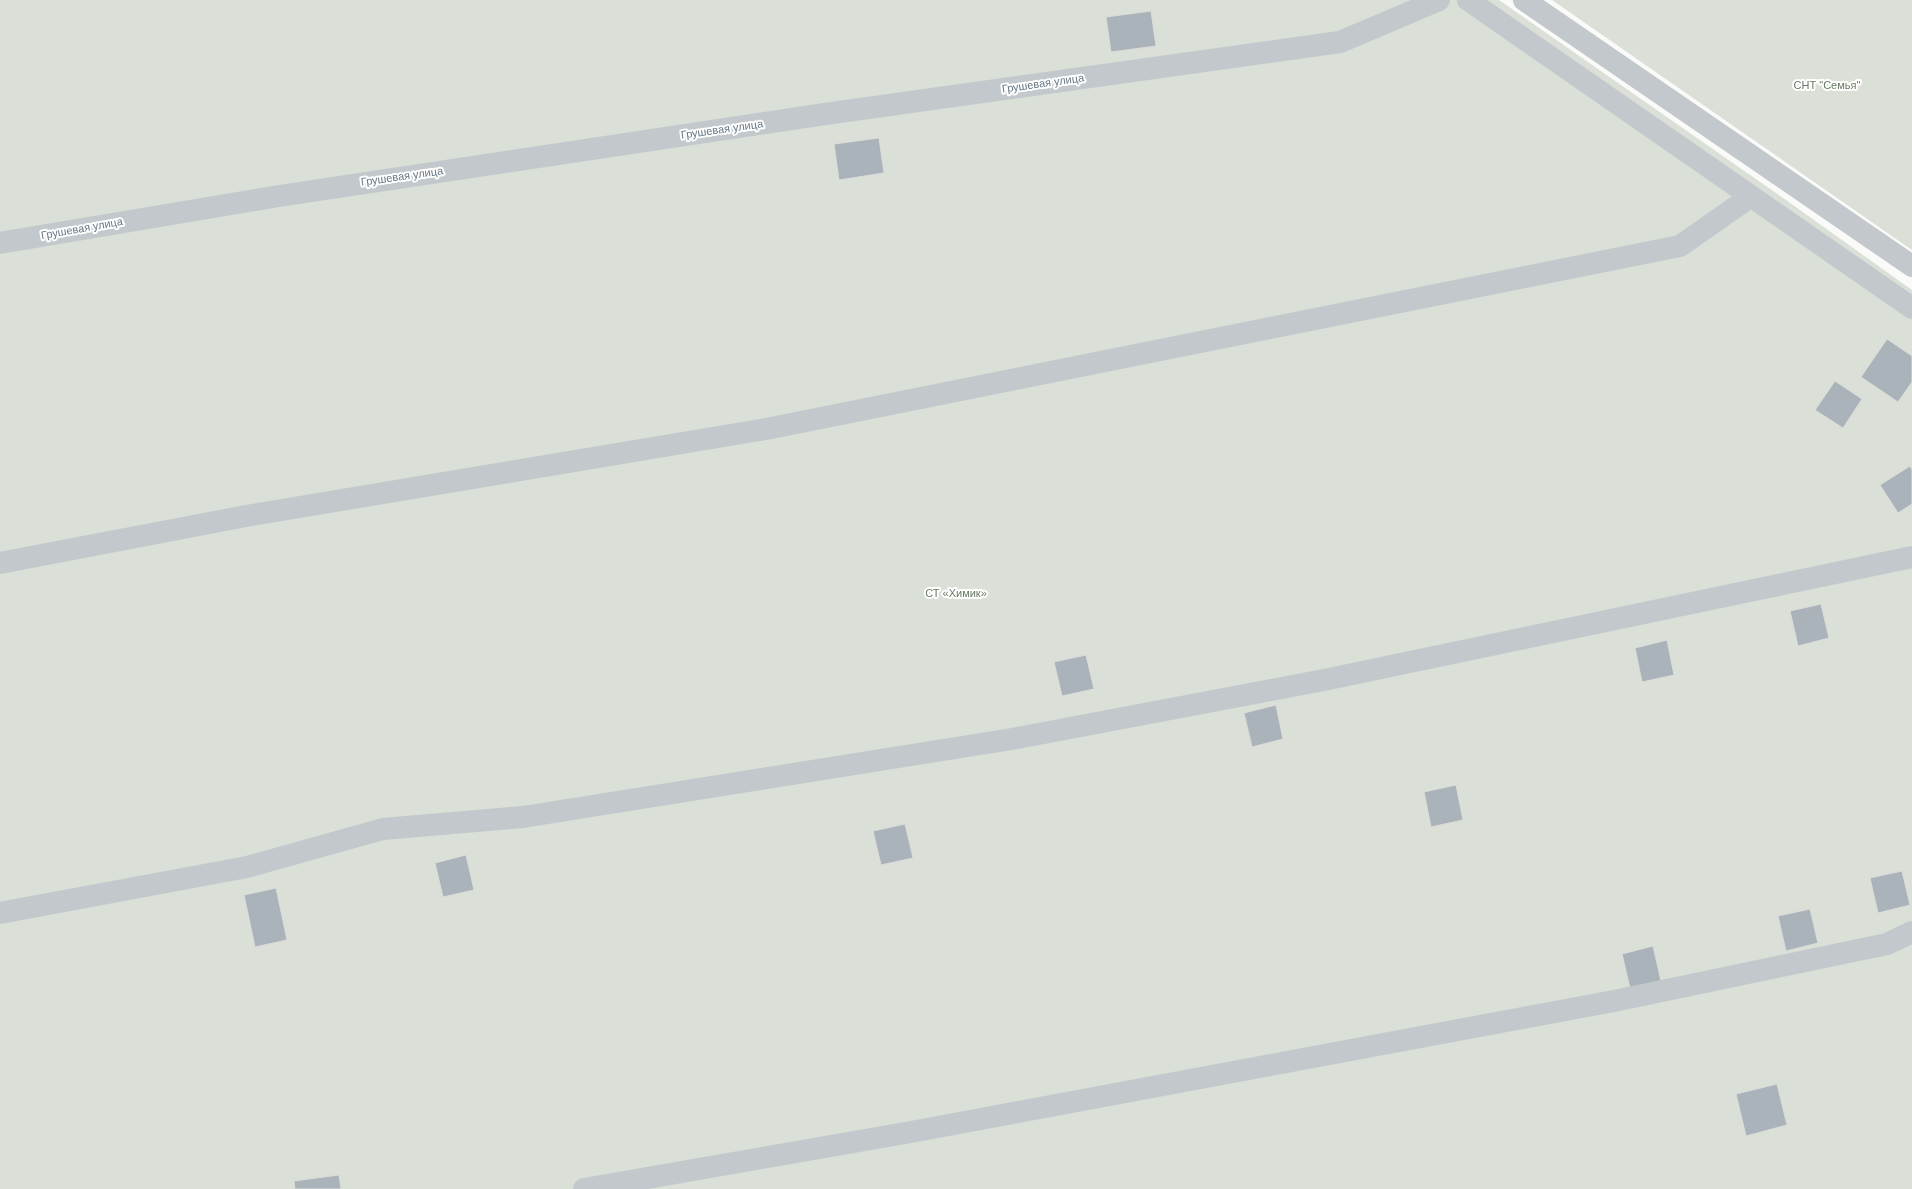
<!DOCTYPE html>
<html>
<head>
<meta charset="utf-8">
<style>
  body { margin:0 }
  canvas { display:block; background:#fafaf8 }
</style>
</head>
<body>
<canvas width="1912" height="1189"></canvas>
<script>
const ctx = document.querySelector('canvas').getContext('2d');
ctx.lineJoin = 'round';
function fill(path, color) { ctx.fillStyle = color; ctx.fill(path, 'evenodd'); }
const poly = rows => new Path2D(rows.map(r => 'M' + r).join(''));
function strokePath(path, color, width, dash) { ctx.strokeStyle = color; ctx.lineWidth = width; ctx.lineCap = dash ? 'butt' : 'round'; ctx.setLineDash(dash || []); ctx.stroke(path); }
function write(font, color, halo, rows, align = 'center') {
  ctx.font = font + ' Arial,sans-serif'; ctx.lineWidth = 4; ctx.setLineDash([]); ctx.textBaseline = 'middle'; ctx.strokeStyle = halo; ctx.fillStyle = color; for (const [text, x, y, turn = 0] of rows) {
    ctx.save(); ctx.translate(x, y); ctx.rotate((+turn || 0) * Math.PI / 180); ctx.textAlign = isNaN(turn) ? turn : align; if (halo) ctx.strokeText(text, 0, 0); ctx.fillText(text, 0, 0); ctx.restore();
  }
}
fill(poly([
  [0,0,1499,0,1786,200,1912,290,1912,1189,0,1189],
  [1552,0,1912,0,1912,250]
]), '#dadfd7');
const building = poly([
  [1151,11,1156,46,1111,52,1106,17,1151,11],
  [879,138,884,173,839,180,834,144,879,138],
  [1887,339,1912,356,1912,382,1898,402,1861,377,1887,339],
  [1835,381,1862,399,1843,428,1815,410,1835,381],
  [1910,466,1912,470,1912,504,1898,513,1880,485,1910,466],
  [1821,604,1829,638,1798,646,1790,611,1821,604],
  [1667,640,1674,675,1642,682,1635,648,1667,640],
  [1086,655,1094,689,1062,696,1054,662,1086,655],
  [1276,705,1283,739,1252,747,1244,713,1276,705],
  [1456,785,1463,820,1431,827,1424,792,1456,785],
  [905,824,913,858,881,865,873,831,905,824],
  [466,855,474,890,443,897,435,863,466,855],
  [1902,871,1910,905,1878,913,1870,878,1902,871],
  [276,888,287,940,255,947,244,895,276,888],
  [1810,909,1818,943,1786,951,1778,916,1810,909],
  [1653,946,1661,981,1630,988,1622,954,1653,946],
  [1777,1084,1787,1125,1746,1136,1736,1094,1777,1084],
  [339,1175,341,1189,295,1189,294,1181,339,1175]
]);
fill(building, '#aab3b9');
strokePath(building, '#dcdcda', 1);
strokePath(poly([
  [1468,0,1912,308],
  [1524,0,1912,266],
  [0,243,279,196,825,114,1340,42,1439,0],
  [0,563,246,516,766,429,1680,246,1750,197],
  [0,913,247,867,383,829,523,817,1012,739,1324,680,1912,557],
  [584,1189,911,1132,1614,1001,1887,944,1912,932]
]), '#c3c8cc', 22);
write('11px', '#657683', '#fff', [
  ["Грушевая улица",1043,84,-8],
  ["Грушевая улица",722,130,-8],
  ["Грушевая улица",402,177,-8],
  ["Грушевая улица",82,229,-10]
]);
write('11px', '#687a64', '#fff', [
  ["СНТ \"Семья\"",1827,86],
  ["СТ «Химик»",956,594]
]);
</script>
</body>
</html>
